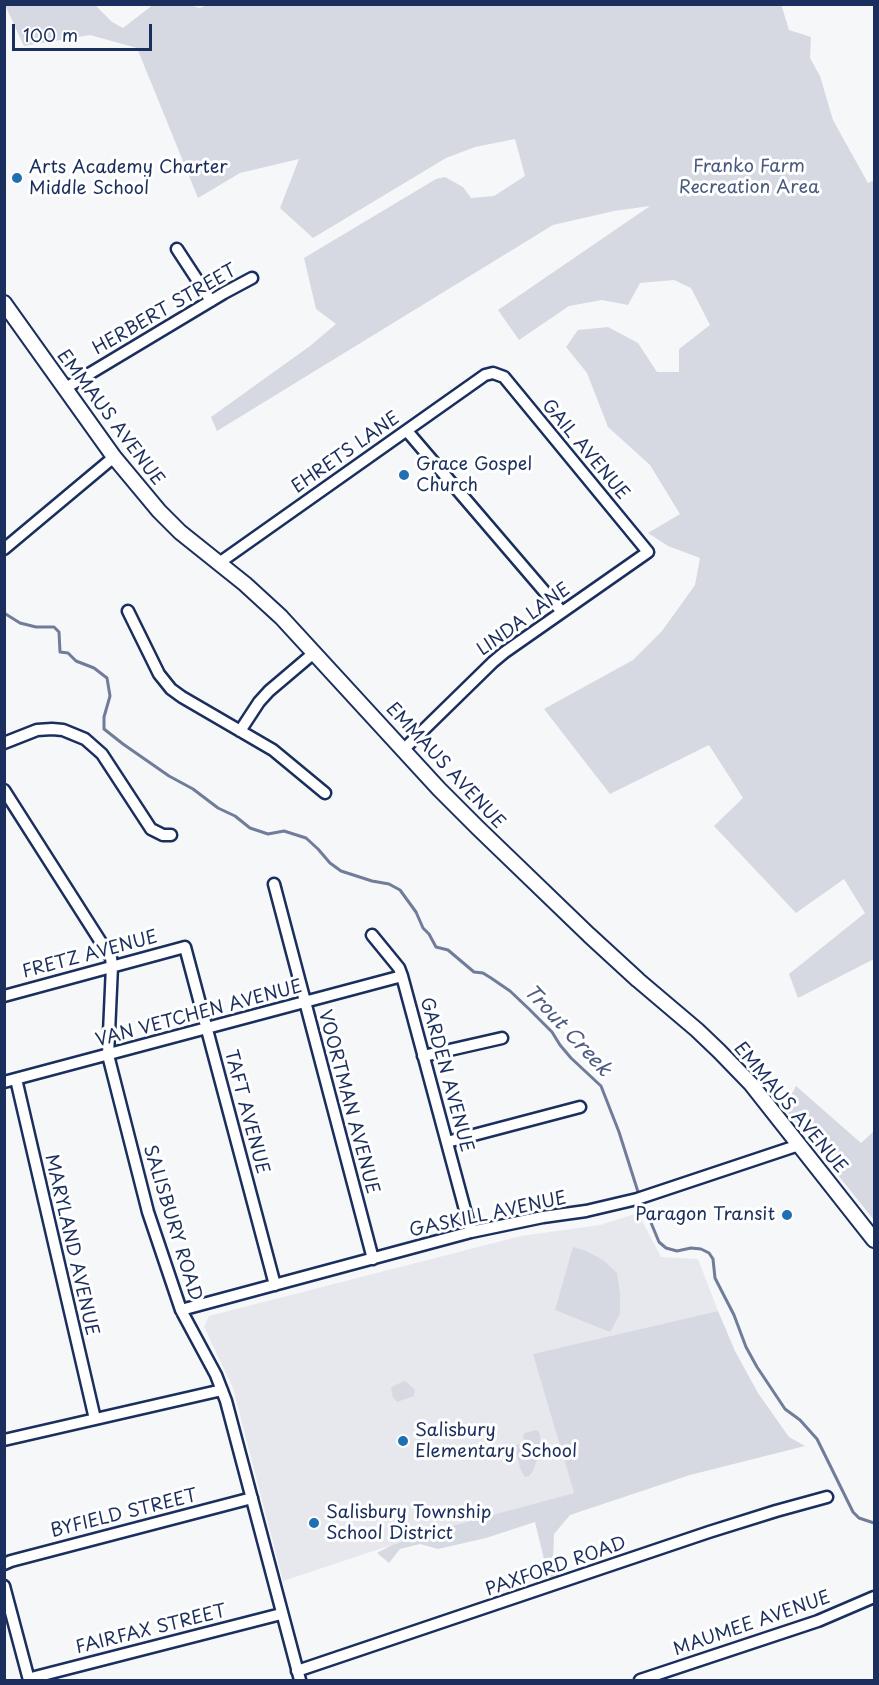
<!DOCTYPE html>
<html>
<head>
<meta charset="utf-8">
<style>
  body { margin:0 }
  #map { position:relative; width:879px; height:1685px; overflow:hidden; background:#f6f7f9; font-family:"Playpen Sans",sans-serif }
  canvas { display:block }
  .frame { position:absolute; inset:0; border:6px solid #1b2f5e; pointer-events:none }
  .scale { position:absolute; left:12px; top:24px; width:140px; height:27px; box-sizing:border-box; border:3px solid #1b2f5e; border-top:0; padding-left:8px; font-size:18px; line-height:21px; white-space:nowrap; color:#1b2f5e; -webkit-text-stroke:4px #fff; paint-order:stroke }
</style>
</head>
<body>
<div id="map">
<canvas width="879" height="1685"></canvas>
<div class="frame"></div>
<div class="scale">100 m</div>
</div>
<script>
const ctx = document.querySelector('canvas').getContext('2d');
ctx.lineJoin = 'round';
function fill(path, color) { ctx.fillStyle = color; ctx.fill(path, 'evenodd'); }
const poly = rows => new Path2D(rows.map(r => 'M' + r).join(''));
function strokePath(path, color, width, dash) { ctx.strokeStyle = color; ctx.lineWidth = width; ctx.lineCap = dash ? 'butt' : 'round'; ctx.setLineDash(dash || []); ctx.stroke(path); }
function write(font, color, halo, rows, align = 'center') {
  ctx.font = font + ' "Playpen Sans",sans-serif'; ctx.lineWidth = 6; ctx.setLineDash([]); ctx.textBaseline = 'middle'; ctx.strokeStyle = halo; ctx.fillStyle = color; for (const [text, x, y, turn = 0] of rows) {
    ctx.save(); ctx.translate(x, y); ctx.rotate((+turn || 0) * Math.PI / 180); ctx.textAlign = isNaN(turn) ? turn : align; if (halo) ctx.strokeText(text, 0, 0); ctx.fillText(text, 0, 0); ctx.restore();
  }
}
fill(poly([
  [638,1213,661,1257,698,1259,718,1311,534,1354,574,1493,440,1529,283,1581,233,1388,204,1327,209,1316,521,1236,600,1225]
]), '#e6e8ee');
fill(poly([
  [154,4,189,5,200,8,211,4,781,4,789,30,811,37,810,58,820,76,833,120,868,183,874,180,874,959,798,998,789,974,865,913,844,879,796,913,714,826,743,798,709,745,610,794,544,709,633,660,662,631,695,585,700,558,668,546,648,533,680,514,650,465,608,427,587,373,566,347,578,330,608,327,638,343,657,372,679,372,679,349,710,325,691,288,674,280,640,283,628,305,602,300,569,306,519,340,498,310,650,206,614,211,553,225,217,431,211,417,310,346,336,324,316,309,304,258,436,179,445,177,463,187,471,198,494,196,525,176,515,139,475,147,446,158,313,238,280,208,299,159,240,173,198,198,137,48,90,35,24,46,5,5,95,5,112,22,123,28],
  [796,1086,861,1143,874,1131,874,1220,784,1108],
  [573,1247,586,1251,603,1260,617,1273,620,1294,620,1314,610,1332,555,1310],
  [718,1311,735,1351,758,1393,789,1437,805,1446,690,1475,570,1515,554,1534,553,1561,563,1577,549,1580,535,1522,486,1538,438,1549,420,1544,400,1549,389,1563,377,1553,392,1545,440,1529,574,1493,533,1354],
  [405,1381,415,1390,414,1396,397,1402,393,1398,391,1388,393,1386],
  [536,1430,539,1432,542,1446,533,1471,529,1476,526,1477,524,1476,520,1468,515,1445,525,1443,523,1436,525,1433]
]), '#d6d9e2');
strokePath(poly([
  [4,613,20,623,36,627,54,627,59,632,60,652,68,653,76,661,94,668,107,678,110,696,104,717,104,729,123,744,169,776,193,789,218,808,235,816,250,828,268,834,284,831,306,838,318,849,330,863,341,871,372,881,389,884,400,890,416,912,423,928,429,934,436,947,448,950,474,972,483,973,491,978,510,991,529,1009,552,1032,560,1045,571,1058,601,1086,619,1132,639,1195],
  [642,1201,659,1242,666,1248,677,1251,691,1248,701,1249,709,1253,713,1259,715,1278,734,1315,746,1347,757,1367,785,1409,800,1420,817,1439,853,1512,859,1518,874,1523]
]), '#707c99', 3);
const street = poly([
  [177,249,211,301],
  [64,389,224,293,252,278],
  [407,431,562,612],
  [4,549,114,457],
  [219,563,485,375,493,373,504,377,648,552,505,652,493,662,403,750],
  [128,611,159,674,171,689,182,697,273,750,325,793],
  [240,731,259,702,269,691,315,652],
  [4,743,37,730,52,729,63,730,85,739,102,754,151,829,163,835,171,835],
  [4,790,111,958,112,966,108,1055,148,1212,181,1310,216,1375,226,1401,300,1680],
  [274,884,373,1259],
  [372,935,399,968,402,976,471,1232],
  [4,996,185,947,275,1285],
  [423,1056,502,1038],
  [16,1079,95,1419],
  [4,1082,402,976],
  [447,1142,580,1107],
  [181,1310,471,1232,543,1217,586,1211,637,1199,799,1145],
  [4,1440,222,1390],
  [4,1564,11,1561,252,1498],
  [4,1586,29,1680],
  [297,1671,709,1532,776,1511,827,1497],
  [30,1680,35,1677,281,1614],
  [640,1680,818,1621,874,1597]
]);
const secondary = poly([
  [4,303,114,457,159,511,180,532,245,584,281,617,439,789,478,828,589,935,638,980,697,1030,719,1051,751,1084,874,1240]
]);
strokePath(street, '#1b2f5e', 15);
strokePath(secondary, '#1b2f5e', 18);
strokePath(street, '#fff', 10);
strokePath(secondary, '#fff', 14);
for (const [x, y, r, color] of [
  [17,178,6,"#1f6fb2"],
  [404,475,6,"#1f6fb2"],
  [787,1215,6,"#1f6fb2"],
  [403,1441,6,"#1f6fb2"],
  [314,1523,6,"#1f6fb2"]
]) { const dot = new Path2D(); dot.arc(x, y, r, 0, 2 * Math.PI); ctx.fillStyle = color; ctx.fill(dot); strokePath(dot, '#fff', 2); }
write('18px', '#4a5a7f', '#fff', [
  ["Franko Farm",749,167],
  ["Recreation Area",749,188]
]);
write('18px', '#1b2f5e', '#fff', [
  ["Arts Academy Charter",29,168],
  ["Middle School",29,189],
  ["Grace Gospel",416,465],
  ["Church",416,486],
  ["Paragon Transit",775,1215,"right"],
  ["Salisbury",415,1431],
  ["Elementary School",415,1452],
  ["Salisbury Township",326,1513],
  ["School District",326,1534]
], 'left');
write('18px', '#1b2f5e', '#fff', [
  ["HERBERT STREET",165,310,-30],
  ["EMMAUS AVENUE",110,418,53],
  ["GAIL AVENUE",585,450,50],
  ["EHRETS LANE",346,453,-35],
  ["LINDA LANE",524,620,-36],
  ["EMMAUS AVENUE",445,766,47],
  ["FRETZ AVENUE",90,955,-15],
  ["VAN VETCHEN AVENUE",199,1014,-15],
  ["GARDEN AVENUE",446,1075,75],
  ["VOORTMAN AVENUE",348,1102,75],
  ["EMMAUS AVENUE",790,1108,50],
  ["TAFT AVENUE",246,1112,75],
  ["GASKILL AVENUE",488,1215,-12],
  ["SALISBURY ROAD",172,1223,73],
  ["MARYLAND AVENUE",71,1245,77],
  ["BYFIELD STREET",124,1514,-14],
  ["PAXFORD ROAD",556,1567,-19],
  ["MAUMEE AVENUE",752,1624,-19],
  ["FAIRFAX STREET",151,1630,-14]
]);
write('italic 20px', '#4d5c81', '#fff', [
  ["Trout Creek",567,1031,47]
]);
</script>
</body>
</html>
